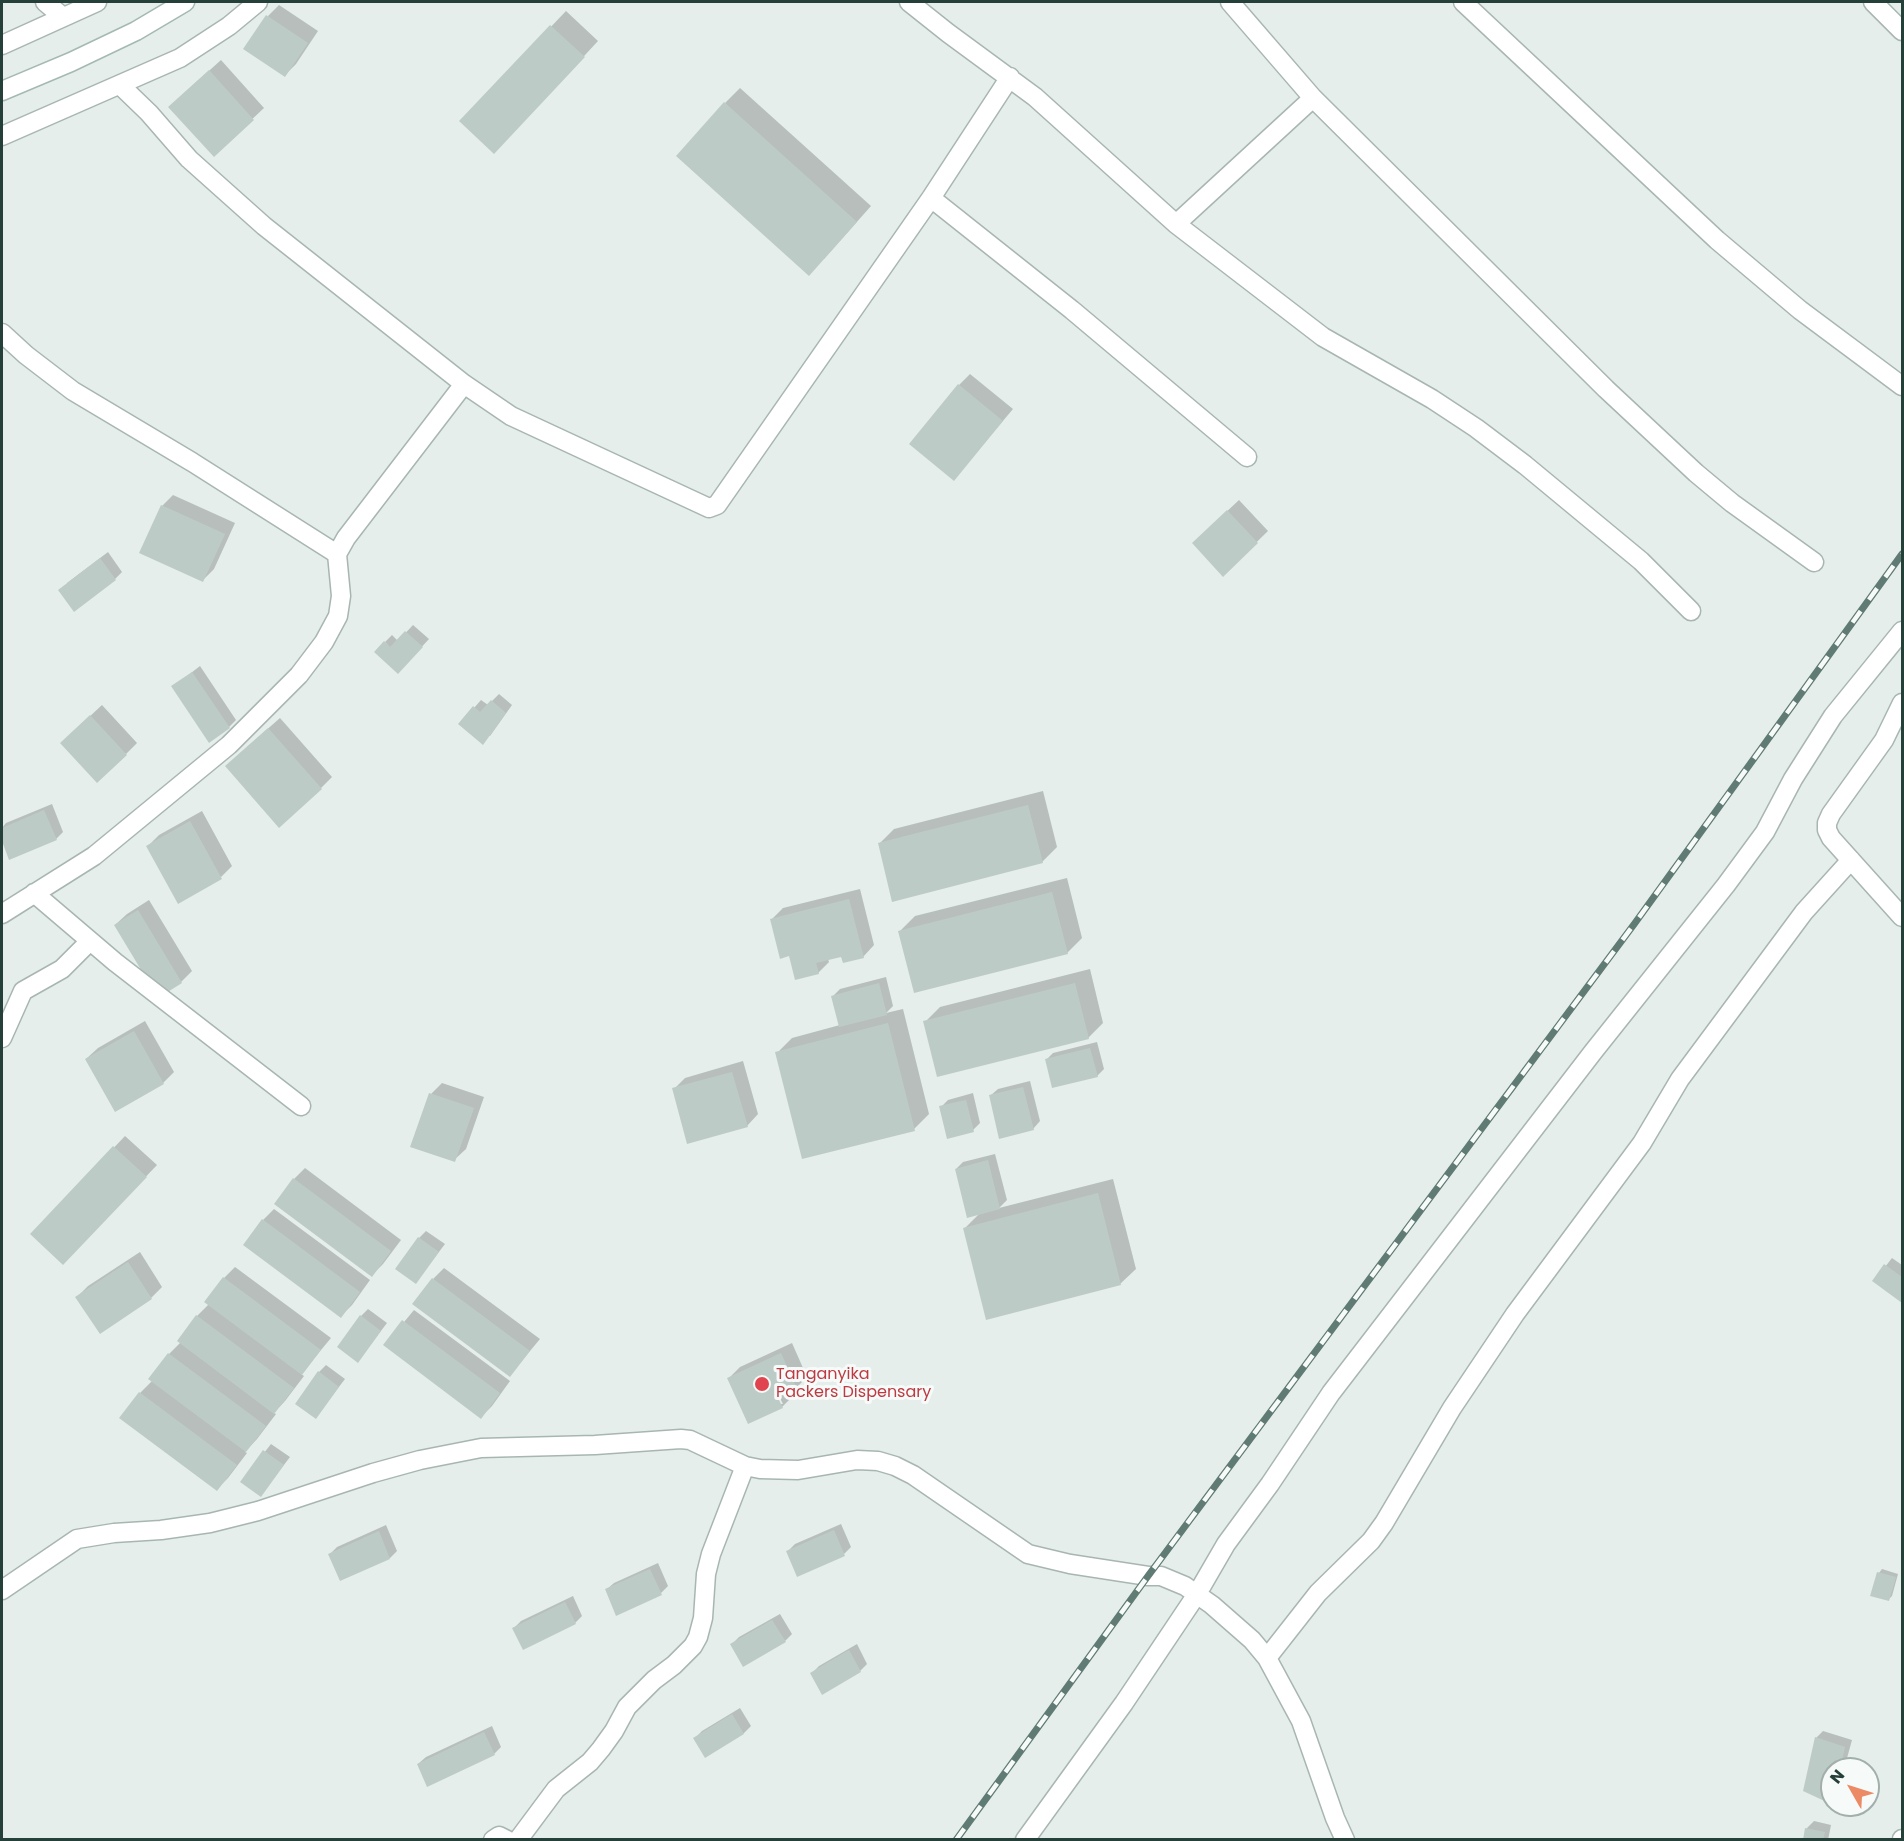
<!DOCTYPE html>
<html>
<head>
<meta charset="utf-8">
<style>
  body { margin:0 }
  #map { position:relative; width:1904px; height:1841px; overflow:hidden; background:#e5eeea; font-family:Poppins,sans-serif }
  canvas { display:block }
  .frame { position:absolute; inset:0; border:3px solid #253f39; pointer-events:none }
  .north { position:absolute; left:1820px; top:1757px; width:60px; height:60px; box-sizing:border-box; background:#f6faf8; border:2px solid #a2afac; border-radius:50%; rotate:309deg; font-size:16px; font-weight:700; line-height:24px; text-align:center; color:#253f39 }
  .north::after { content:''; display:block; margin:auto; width:21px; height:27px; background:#ec8a65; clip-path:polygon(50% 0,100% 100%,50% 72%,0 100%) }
</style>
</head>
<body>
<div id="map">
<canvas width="1904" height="1841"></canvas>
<div class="frame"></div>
<div class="north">N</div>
</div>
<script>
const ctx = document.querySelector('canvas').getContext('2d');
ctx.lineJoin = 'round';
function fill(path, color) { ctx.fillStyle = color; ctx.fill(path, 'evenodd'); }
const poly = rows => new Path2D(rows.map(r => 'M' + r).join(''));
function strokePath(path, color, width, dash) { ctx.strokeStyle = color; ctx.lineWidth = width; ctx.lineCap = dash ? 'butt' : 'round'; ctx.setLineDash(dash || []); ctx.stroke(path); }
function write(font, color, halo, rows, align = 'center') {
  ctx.font = font + ' Poppins,sans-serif'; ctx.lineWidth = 6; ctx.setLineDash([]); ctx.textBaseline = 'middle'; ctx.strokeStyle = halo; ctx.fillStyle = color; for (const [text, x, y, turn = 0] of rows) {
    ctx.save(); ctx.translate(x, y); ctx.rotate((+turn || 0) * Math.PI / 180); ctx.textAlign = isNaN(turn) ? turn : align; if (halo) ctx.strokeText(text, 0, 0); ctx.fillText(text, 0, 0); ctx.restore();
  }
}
fill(poly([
  [279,5,318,31,296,64,285,75,268,16],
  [566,11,598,41,509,137,461,121],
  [221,60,264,108,214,155,181,96],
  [740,88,871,206,824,259,725,103],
  [970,374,1013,409,954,479,959,385],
  [173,495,235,523,214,569,203,580,162,506],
  [1239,500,1268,531,1223,575,1205,532],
  [108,552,122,572,115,579,67,583],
  [413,625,429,639,405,665,385,642,392,635,398,641],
  [200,666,236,720,229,727,173,687],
  [499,694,512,705,490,736,460,724,481,700,488,705],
  [102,705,137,743,126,754,73,732],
  [280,718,332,777,321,788,238,755],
  [1043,791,1057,847,1042,862,879,844,894,829],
  [52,804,63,832,56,839,10,858,2,837,2,828,6,823],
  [202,811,232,866,221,877,148,846,159,835],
  [1067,878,1082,938,1067,953,900,931,915,916],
  [860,889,874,945,863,957,842,955,828,959,829,962,818,973,790,954,772,919,783,908],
  [149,900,192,971,181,982,115,925,127,914],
  [1090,969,1103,1023,1088,1038,925,1022,940,1007],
  [886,977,893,1006,886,1013,903,1009,929,1114,914,1129,777,1053,792,1038,840,1025,833,996,840,989],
  [145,1021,174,1072,163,1083,86,1059,98,1048],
  [1097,1042,1104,1069,1097,1076,1046,1060,1053,1053],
  [743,1061,758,1114,747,1126,674,1089,685,1078],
  [1030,1081,1040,1121,1033,1129,990,1096,998,1089],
  [442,1083,484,1097,466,1149,454,1160,431,1094],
  [973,1093,980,1123,973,1130,941,1107,948,1100],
  [125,1136,157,1165,74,1252,32,1234],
  [995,1154,1007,1200,999,1208,1113,1179,1136,1269,1120,1284,965,1228,980,1213,956,1169,963,1162],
  [305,1168,401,1240,383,1264,372,1275,294,1179],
  [274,1209,370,1280,352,1305,341,1316,263,1220],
  [426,1231,445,1244,416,1282,419,1238],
  [140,1252,162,1287,151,1298,100,1332,77,1297,88,1286],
  [1892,1258,1902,1265,1902,1301,1874,1281],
  [235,1267,331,1338,301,1374,304,1376,285,1401,274,1413,276,1414,257,1439,245,1452,247,1453,228,1478,217,1489,140,1393,153,1380,169,1354,181,1342,197,1316,209,1304,206,1302,224,1278],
  [444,1268,540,1339,510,1375,433,1279],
  [368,1309,387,1323,358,1361,361,1316],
  [414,1310,510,1381,492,1406,481,1417,385,1345],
  [792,1343,807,1377,796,1388,791,1390,793,1396,782,1407,729,1378,740,1367],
  [776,1390,783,1404,779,1404,774,1392],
  [326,1365,345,1379,316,1417,319,1372],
  [271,1444,290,1457,261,1495,242,1481],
  [841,1524,851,1547,844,1554,788,1551,795,1544],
  [386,1525,397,1551,390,1558,330,1554,337,1547],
  [658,1563,668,1586,661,1593,606,1590,614,1583],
  [1882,1569,1898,1574,1892,1596,1889,1599,1879,1573],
  [573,1596,582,1616,575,1623,514,1628,521,1621],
  [780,1614,792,1634,785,1641,732,1644,739,1637],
  [857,1644,867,1664,860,1671,823,1692,812,1673,819,1666],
  [740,1708,751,1726,744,1733,706,1756,695,1738,702,1731],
  [492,1726,501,1747,494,1754,418,1764,426,1757],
  [1823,1731,1852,1740,1844,1769,1832,1769,1831,1802,1816,1738],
  [1814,1821,1831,1825,1828,1840,1804,1840,1807,1828]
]), '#0003');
fill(poly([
  [266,15,308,43,285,77,243,49],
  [550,25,585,57,494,154,459,121],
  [209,70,254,120,214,157,168,107],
  [724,102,857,222,809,276,676,156],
  [958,384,1003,421,954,481,909,444],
  [161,505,225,534,203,582,139,553],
  [1227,510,1258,543,1223,577,1192,543],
  [100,558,116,580,74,612,58,590],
  [405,631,423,647,398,674,374,652,384,641,390,647],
  [192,672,230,728,209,743,171,686],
  [491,700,506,713,483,745,458,724,473,706,480,712],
  [90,715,127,755,97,783,60,743],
  [268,728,322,789,279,828,225,766],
  [1028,805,1043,863,892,902,878,843],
  [44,810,57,840,9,860,2,841,2,828],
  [190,821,222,879,178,904,146,846],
  [1052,892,1068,954,914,993,898,931],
  [849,899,864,958,843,963,841,957,816,963,819,974,795,980,789,956,780,959,770,919],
  [138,910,182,983,158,998,114,925],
  [879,983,887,1015,839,1027,831,996],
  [1075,983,1089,1039,937,1077,923,1021],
  [888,1023,915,1131,802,1159,775,1052],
  [134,1031,164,1084,115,1112,85,1059],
  [1090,1048,1098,1077,1052,1088,1045,1059],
  [732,1072,748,1127,687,1144,672,1088],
  [1023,1087,1034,1130,999,1139,989,1095],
  [429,1093,474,1108,455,1162,410,1147],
  [966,1100,974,1132,947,1139,939,1106],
  [113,1146,147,1177,63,1265,30,1234],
  [988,1160,1000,1209,967,1218,955,1169],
  [293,1178,391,1251,372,1277,274,1204],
  [1098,1193,1121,1285,986,1320,963,1228],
  [262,1219,360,1292,341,1318,243,1245],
  [418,1237,439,1252,416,1284,395,1269],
  [128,1262,152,1299,100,1334,75,1297],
  [1884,1264,1902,1277,1902,1303,1872,1281],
  [223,1277,321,1350,302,1375,204,1302],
  [432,1278,530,1351,510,1377,412,1304],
  [196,1315,294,1388,274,1414,177,1341],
  [360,1315,381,1331,358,1363,337,1347],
  [402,1320,500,1393,481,1419,383,1345],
  [168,1353,266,1426,246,1452,148,1379],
  [781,1353,797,1389,778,1398,783,1408,748,1424,727,1378],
  [318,1371,339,1387,316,1419,295,1404],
  [139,1392,237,1465,217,1491,119,1418],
  [263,1450,284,1465,261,1497,240,1482],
  [834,1530,845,1556,797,1577,786,1551],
  [379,1531,390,1559,340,1581,328,1554],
  [650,1569,662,1595,616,1616,605,1589],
  [1877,1572,1896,1577,1889,1601,1870,1596],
  [565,1602,576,1624,523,1650,512,1628],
  [772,1620,786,1642,743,1667,730,1644],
  [849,1650,861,1672,822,1695,810,1673],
  [732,1714,744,1734,705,1758,693,1738],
  [484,1732,495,1755,427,1787,417,1764],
  [1815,1737,1845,1747,1840,1769,1832,1769,1831,1804,1803,1791],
  [1805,1828,1825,1832,1823,1840,1803,1840]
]), '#bdcbc6');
const street = poly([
  [45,2,63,17],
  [909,2,948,33,1035,97,1176,224,1323,337,1432,399,1476,428,1525,465,1641,561,1691,611],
  [1230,2,1313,98,1606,389,1696,473,1732,503,1814,562],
  [1463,2,1717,240,1800,310,1902,386],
  [1873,2,1902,31],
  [2,45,97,2],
  [120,85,149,113,189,159,264,226,464,384,511,416,709,508,717,505,931,198,1010,77],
  [2,136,180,58,229,26,258,2],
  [931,198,1072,310,1247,457],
  [1176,224,1313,98],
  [2,333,26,355,73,391,192,462,337,554],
  [1902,703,1884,740,1831,814,1827,823,1827,830,1831,838,1902,917],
  [34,893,115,962,301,1106],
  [2,914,94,856,229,745,299,675,324,642,338,616,341,596,337,554,346,538,464,384],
  [2,1038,23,991,62,969,90,941],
  [2,1590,77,1539,114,1533,161,1530,210,1523,258,1511,373,1473,420,1460,481,1448,595,1445,681,1439,690,1440,745,1466,760,1469,798,1470,857,1460,878,1461,895,1466,913,1475,1028,1554,1070,1564,1148,1576,1161,1576,1185,1586,1212,1605,1252,1640,1267,1658,1301,1721,1335,1818,1345,1840],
  [1267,1658,1318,1593,1371,1541,1384,1523,1452,1408,1515,1314,1642,1143,1680,1079,1804,912,1851,860],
  [493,1840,499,1836,507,1840],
  [518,1840,556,1789,590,1762,601,1749,614,1731,627,1707,654,1680,674,1665,693,1646,698,1637,703,1618,706,1574,711,1554,745,1466],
  [1025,1840,1124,1703,1197,1594,1226,1544,1270,1484,1331,1393,1593,1052,1726,885,1765,832,1793,779,1833,716,1902,631],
  [1902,1840,1902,1839]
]);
const secondary = poly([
  [2,91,71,62,136,31,185,2]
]);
strokePath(street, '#a8b6b1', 21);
strokePath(secondary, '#a4b9b2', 21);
strokePath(street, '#fff', 18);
strokePath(secondary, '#fff', 18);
const rail = poly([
  [956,1840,1148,1576,1635,923,1902,554]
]);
strokePath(rail, '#607a74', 7);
strokePath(rail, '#f6faf8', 4.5, [14]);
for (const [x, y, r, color] of [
  [762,1384,8,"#e0444e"]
]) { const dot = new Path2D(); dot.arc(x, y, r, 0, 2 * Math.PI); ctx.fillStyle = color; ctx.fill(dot); strokePath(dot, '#f6faf8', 2); }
write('16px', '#be3a42', '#f6faf8', [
  ["Tanganyika",776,1375],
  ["Packers Dispensary",776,1393]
], 'left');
</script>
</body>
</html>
